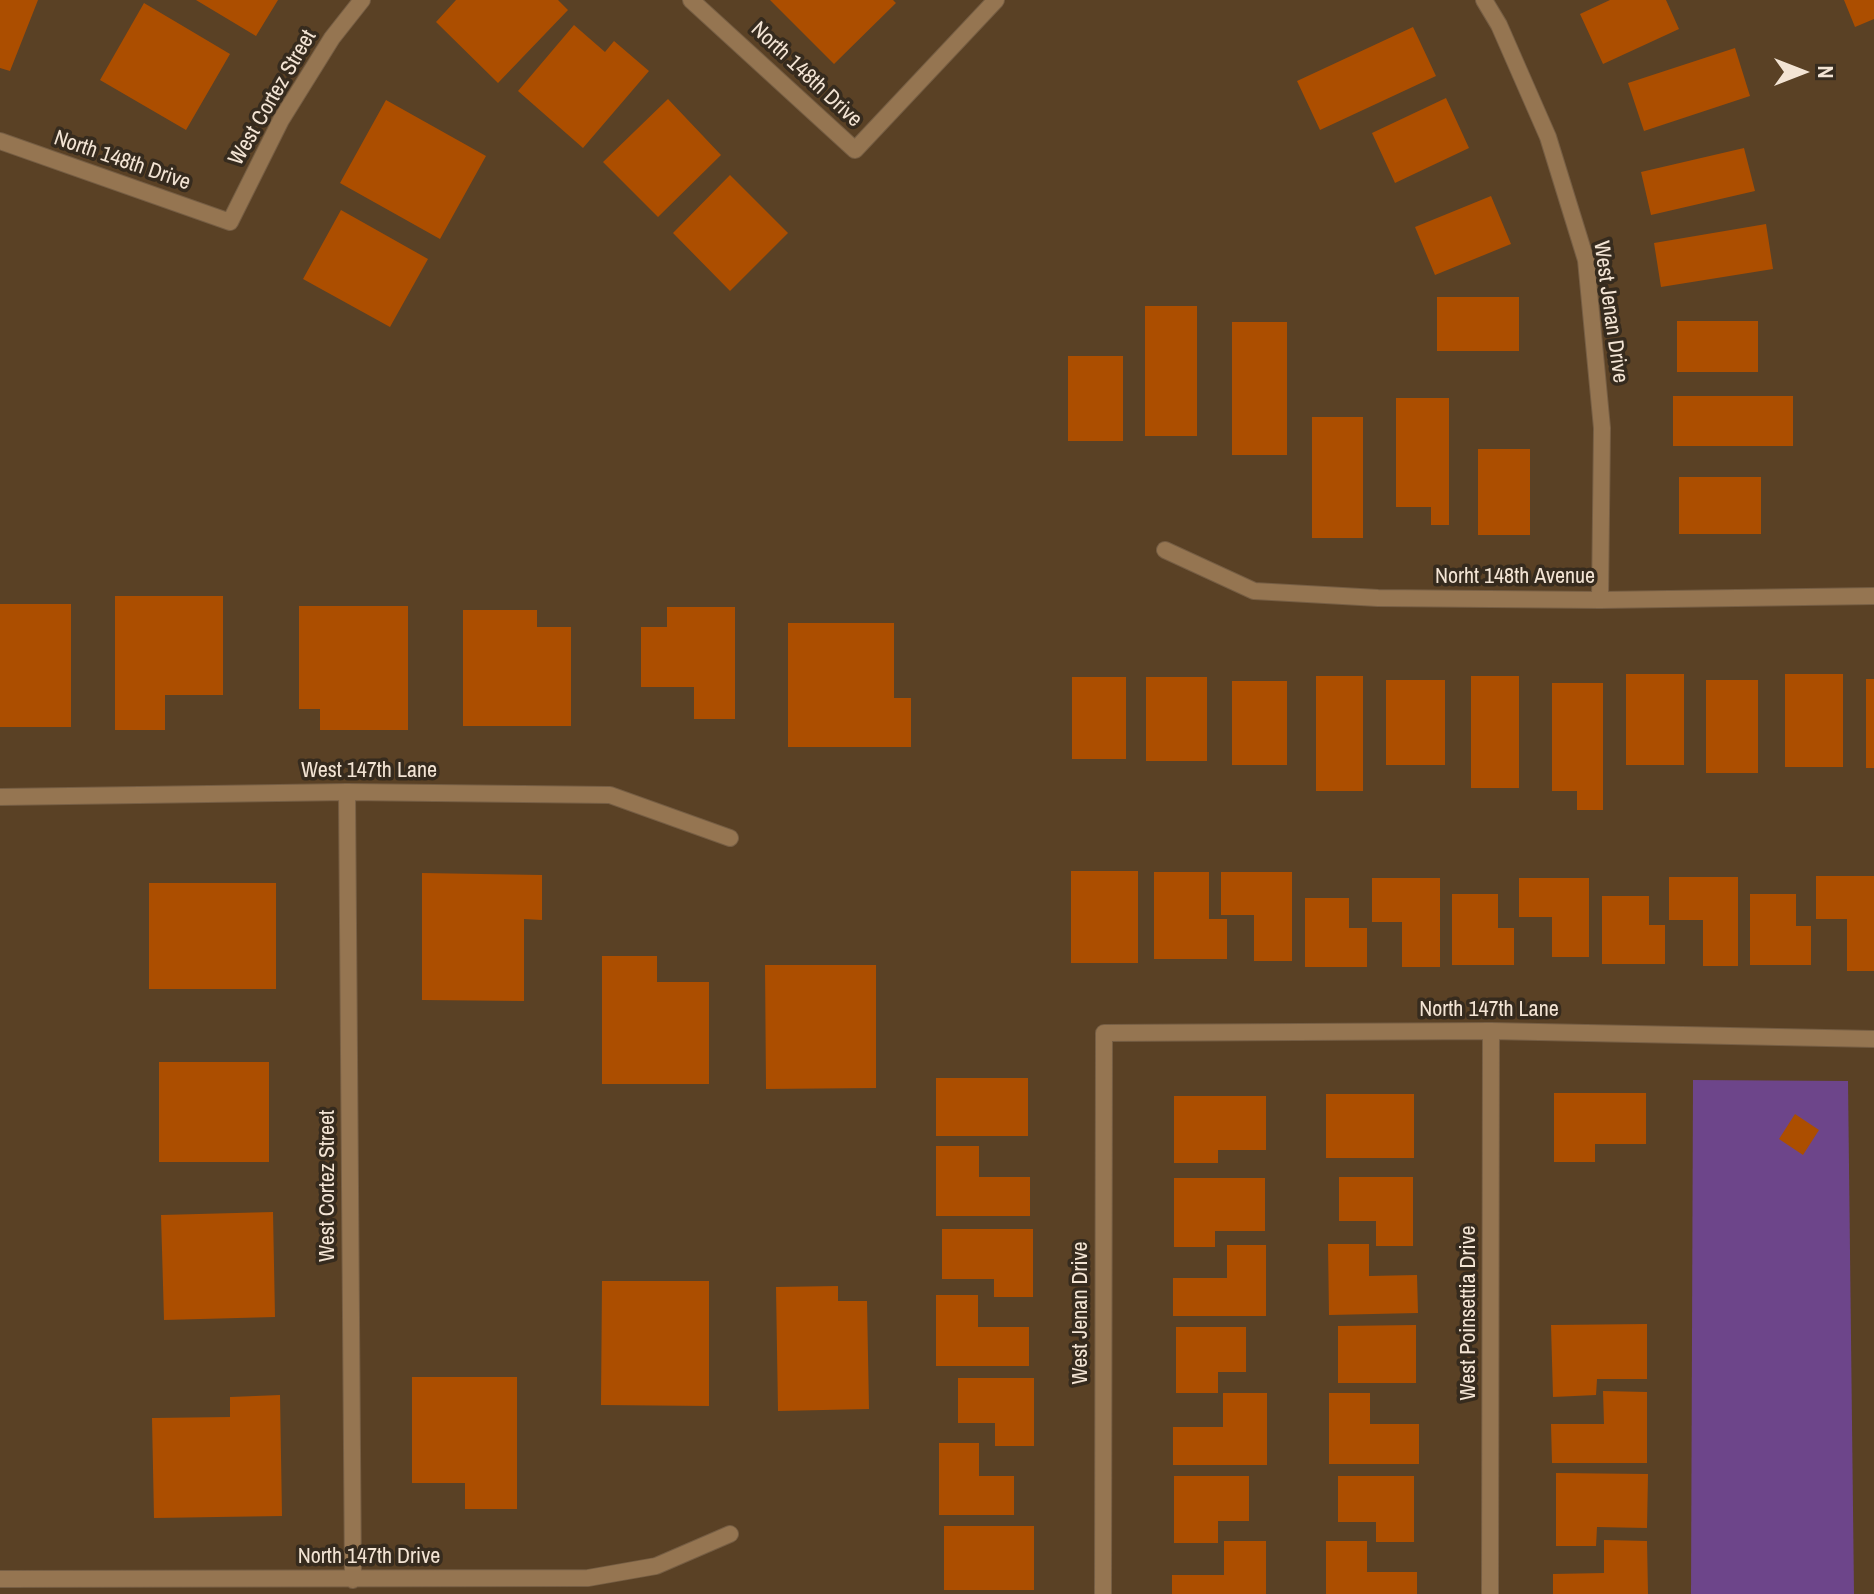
<!DOCTYPE html>
<html>
<head>
<meta charset="utf-8">
<style>
  body { margin:0 }
  #map { position:relative; width:1874px; height:1594px; overflow:hidden; background:#5a4125; font-family:"Archivo Narrow",sans-serif }
  canvas { display:block }
  .north { position:absolute; left:1762px; top:32px; width:80px; height:80px; -webkit-text-stroke:6px #362b1e; paint-order:stroke; rotate:90deg; font-size:22px; font-weight:700; line-height:32px; text-align:center; color:#f3e4d4 }
  .north::after { content:''; display:block; margin:auto; width:28px; height:36px; background:#f3e4d4; clip-path:polygon(50% 0,100% 100%,50% 72%,0 100%) }
</style>
</head>
<body>
<div id="map">
<canvas width="1874" height="1594"></canvas>
<div class="north">N</div>
</div>
<script>
const ctx = document.querySelector('canvas').getContext('2d');
ctx.lineJoin = 'round';
function fill(path, color) { ctx.fillStyle = color; ctx.fill(path, 'evenodd'); }
const poly = rows => new Path2D(rows.map(r => 'M' + r).join(''));
function strokePath(path, color, width, dash) { ctx.strokeStyle = color; ctx.lineWidth = width; ctx.lineCap = dash ? 'butt' : 'round'; ctx.setLineDash(dash || []); ctx.stroke(path); }
function write(font, color, halo, rows, align = 'center') {
  ctx.font = font + ' "Archivo Narrow",sans-serif'; ctx.lineWidth = 7; ctx.setLineDash([]); ctx.textBaseline = 'middle'; ctx.strokeStyle = halo; ctx.fillStyle = color; for (const [text, x, y, turn = 0] of rows) {
    ctx.save(); ctx.translate(x, y); ctx.rotate((+turn || 0) * Math.PI / 180); ctx.textAlign = isNaN(turn) ? turn : align; if (halo) ctx.strokeText(text, 0, 0); ctx.fillText(text, 0, 0); ctx.restore();
  }
}
fill(poly([
  [1693,1080,1848,1081,1854,1594,1691,1594]
]), '#6d458a');
fill(poly([
  [0,0,38,0,10,71,0,68],
  [196,0,278,0,256,36],
  [456,0,558,0,568,10,498,83,436,22],
  [770,0,893,0,896,3,834,64],
  [1610,0,1666,0,1679,29,1603,64,1580,14],
  [1844,0,1874,0,1874,19,1855,27],
  [144,3,230,54,186,130,100,80],
  [574,25,605,52,614,41,649,71,583,148,518,91],
  [1413,27,1436,76,1320,130,1297,81],
  [1735,48,1750,96,1644,131,1628,83],
  [1446,98,1469,148,1395,183,1372,133],
  [668,99,721,155,658,217,603,162],
  [386,100,486,156,440,239,340,183],
  [1744,148,1755,191,1651,215,1641,172],
  [730,175,788,233,730,291,673,233],
  [1491,196,1511,244,1435,275,1415,227],
  [341,210,428,259,390,327,303,279],
  [1766,224,1773,269,1661,287,1654,243],
  [1437,297,1519,297,1519,351,1437,351],
  [1145,306,1197,306,1197,436,1145,436],
  [1677,321,1758,321,1758,372,1677,372],
  [1232,322,1287,322,1287,455,1232,455],
  [1068,356,1123,356,1123,441,1068,441],
  [1673,396,1793,396,1793,446,1673,446],
  [1396,398,1449,398,1449,525,1431,525,1431,507,1396,507],
  [1312,417,1363,417,1363,538,1312,538],
  [1478,449,1530,449,1530,535,1478,535],
  [1679,477,1761,477,1761,534,1679,534],
  [115,596,223,596,223,695,165,695,165,730,115,730],
  [0,604,71,604,71,727,0,727],
  [299,606,408,606,408,730,320,730,320,709,299,709],
  [667,607,735,607,735,719,694,719,694,687,641,687,641,627,667,627],
  [463,610,537,610,537,627,571,627,571,726,463,726],
  [788,623,894,623,894,698,911,698,911,747,788,747],
  [1626,674,1684,674,1684,765,1626,765],
  [1785,674,1843,674,1843,767,1785,767],
  [1316,676,1363,676,1363,791,1316,791],
  [1471,676,1519,676,1519,788,1471,788],
  [1072,677,1126,677,1126,759,1072,759],
  [1146,677,1207,677,1207,761,1146,761],
  [1866,679,1874,679,1874,768,1866,768],
  [1386,680,1445,680,1445,765,1386,765],
  [1706,680,1758,680,1758,773,1706,773],
  [1232,681,1287,681,1287,765,1232,765],
  [1552,683,1603,683,1603,810,1577,810,1577,791,1552,791],
  [1071,871,1138,871,1138,963,1071,963],
  [1154,872,1209,872,1209,919,1227,919,1227,959,1154,959],
  [1221,872,1292,872,1292,961,1254,961,1254,915,1221,915],
  [422,873,542,875,542,920,524,919,524,1001,422,1000],
  [1816,876,1874,876,1874,971,1847,971,1847,919,1816,919],
  [1669,877,1738,877,1738,966,1703,966,1703,920,1669,920],
  [1372,878,1440,878,1440,967,1402,967,1402,922,1372,922],
  [1519,878,1589,878,1589,957,1552,957,1552,917,1519,917],
  [149,883,276,883,276,989,149,989],
  [1452,894,1498,894,1498,928,1514,928,1514,965,1452,965],
  [1750,894,1796,894,1796,926,1811,926,1811,965,1750,965],
  [1602,896,1649,896,1649,925,1665,925,1665,964,1602,964],
  [1305,898,1349,898,1349,928,1367,928,1367,967,1305,967],
  [602,956,657,956,657,982,709,982,709,1084,602,1084],
  [765,965,876,965,876,1088,766,1089],
  [159,1062,269,1062,269,1162,159,1162],
  [936,1078,1028,1078,1028,1136,936,1136],
  [1554,1093,1646,1093,1646,1144,1595,1144,1595,1162,1554,1162],
  [1326,1094,1414,1094,1414,1158,1326,1158],
  [1174,1096,1266,1096,1266,1150,1218,1150,1218,1163,1174,1163],
  [1795,1114,1819,1130,1803,1155,1779,1139],
  [936,1146,979,1146,979,1177,1030,1177,1030,1216,936,1216],
  [1339,1177,1413,1177,1413,1246,1376,1246,1376,1221,1339,1221],
  [1174,1178,1265,1178,1265,1231,1215,1231,1215,1247,1174,1247],
  [273,1212,275,1317,164,1320,161,1215],
  [942,1229,1033,1229,1033,1297,994,1297,994,1279,942,1279],
  [1328,1244,1369,1244,1369,1276,1417,1275,1418,1313,1329,1315],
  [1227,1245,1266,1245,1266,1316,1173,1316,1173,1278,1227,1278],
  [602,1281,709,1281,709,1406,601,1405],
  [838,1286,838,1301,867,1301,869,1409,778,1411,776,1287],
  [936,1295,978,1295,978,1327,1029,1327,1029,1366,936,1366],
  [1647,1324,1647,1379,1597,1379,1596,1395,1553,1397,1551,1325],
  [1416,1325,1416,1383,1338,1383,1338,1326],
  [1176,1327,1246,1327,1246,1372,1218,1372,1218,1393,1176,1393],
  [412,1377,517,1377,517,1509,465,1509,465,1483,412,1483],
  [958,1378,1034,1378,1034,1446,995,1446,995,1423,958,1423],
  [1603,1391,1647,1392,1647,1463,1552,1463,1551,1424,1604,1424],
  [1223,1393,1267,1393,1267,1465,1173,1465,1173,1427,1223,1427],
  [1329,1393,1370,1393,1370,1424,1419,1424,1419,1464,1329,1464],
  [280,1395,282,1516,154,1518,152,1418,230,1417,230,1397],
  [939,1443,979,1443,979,1476,1014,1476,1014,1515,939,1515],
  [1556,1473,1648,1474,1647,1528,1597,1527,1596,1546,1556,1546],
  [1174,1476,1249,1476,1249,1521,1218,1521,1218,1543,1174,1543],
  [1338,1476,1414,1476,1414,1542,1376,1542,1376,1522,1338,1522],
  [944,1526,1034,1526,1034,1590,944,1590],
  [1604,1540,1647,1541,1648,1594,1553,1594,1553,1574,1604,1573],
  [1224,1541,1266,1541,1266,1594,1172,1594,1172,1575,1224,1575],
  [1326,1541,1367,1541,1367,1572,1417,1572,1417,1594,1326,1594]
]), '#ac4e00');
const street = poly([
  [691,0,855,150,996,0],
  [1484,0,1499,25,1548,137,1586,260,1602,428,1600,600],
  [0,141,230,222,281,120,332,38,362,0],
  [1165,550,1254,591,1378,598,1600,600,1874,596],
  [347,792,353,1580],
  [0,797,347,792,610,795,730,838],
  [0,1579,588,1578,656,1566,730,1534],
  [1103,1594,1104,1033,1491,1031,1874,1039],
  [1490,1594,1491,1031]
]);
strokePath(street, '#765e44', 18);
strokePath(street, '#957551', 16);
write('22px', '#f3e4d4', '#362b1e', [
  ["North 148th Drive",806,75,43],
  ["West Cortez Street",273,98,-60],
  ["North 148th Drive",122,161,19],
  ["West Jenan Drive",1610,312,82],
  ["Norht 148th Avenue",1515,577],
  ["West 147th Lane",369,771],
  ["North 147th Lane",1489,1010],
  ["West Cortez Street",328,1186,-90],
  ["West Jenan Drive",1081,1313,-90],
  ["West Poinsettia Drive",1469,1313,-90],
  ["North 147th Drive",369,1557]
]);
</script>
</body>
</html>
